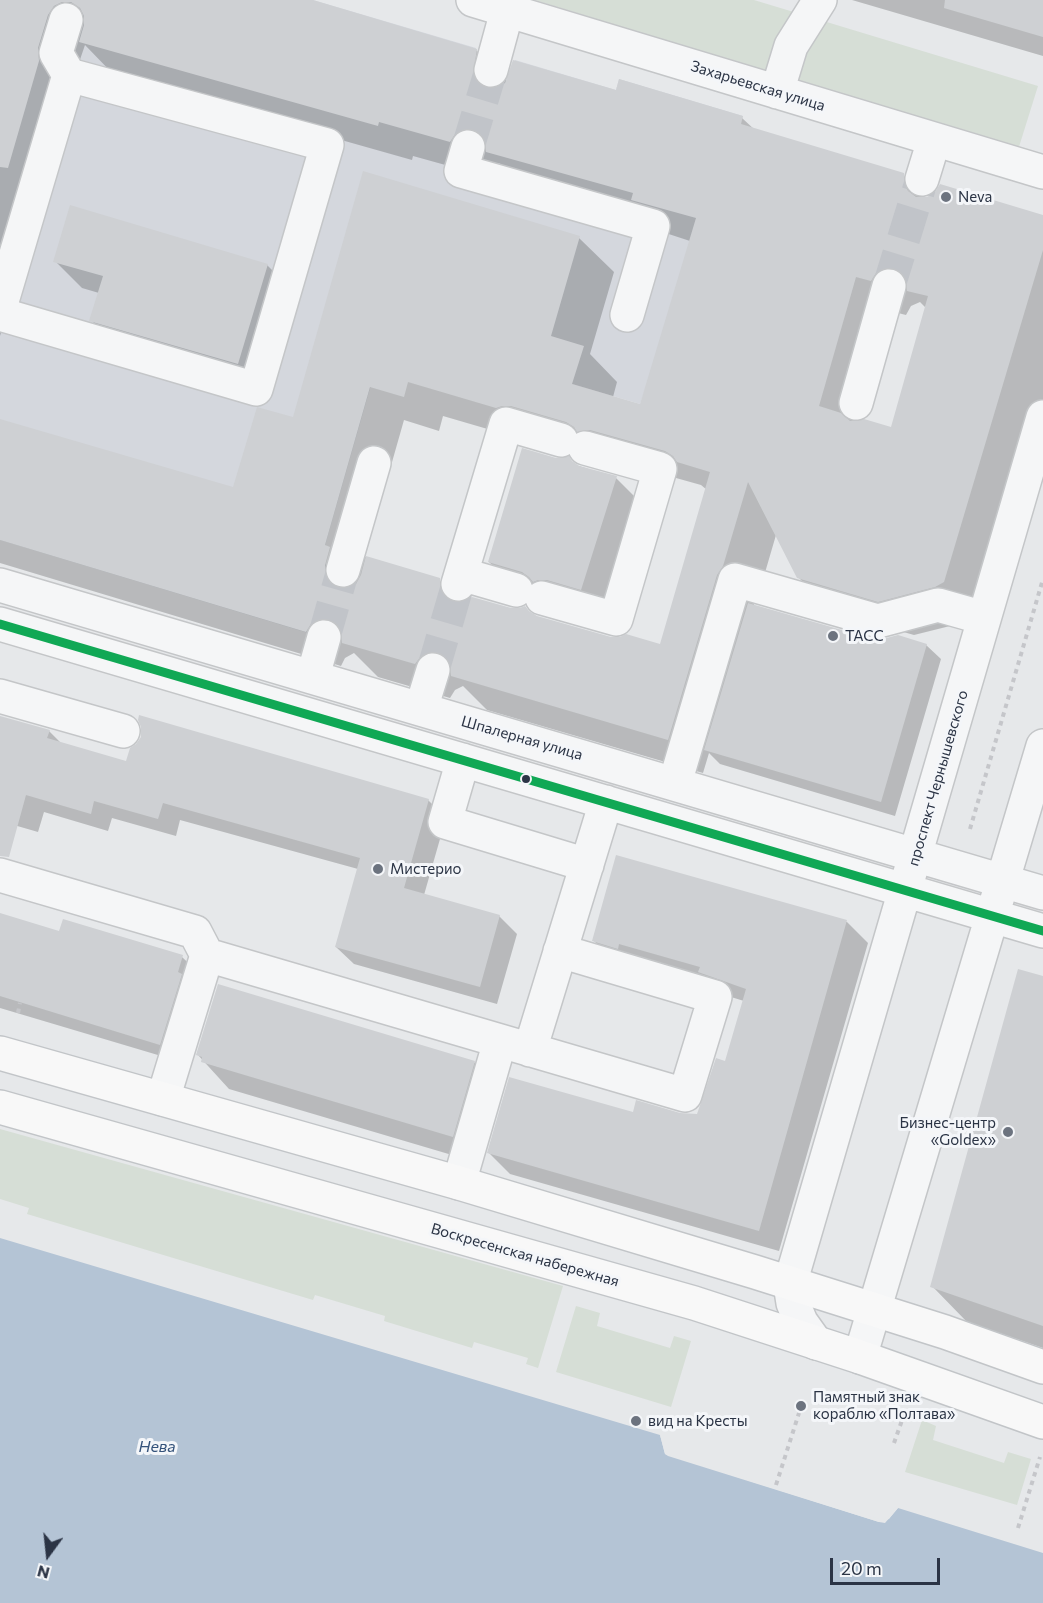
<!DOCTYPE html>
<html>
<head>
<meta charset="utf-8">
<style>
  body { margin:0 }
  #map { position:relative; width:1043px; height:1603px; overflow:hidden; background:#e6e8ea; font-family:Commissioner,sans-serif }
  canvas { display:block }
  .north { position:absolute; left:18px; top:1525px; width:60px; height:60px; -webkit-text-stroke:4px #f4f6f9; paint-order:stroke; rotate:195deg; font-size:16px; font-weight:700; line-height:24px; text-align:center; color:#2b3445 }
  .north::after { content:''; display:block; margin:auto; width:21px; height:27px; background:#2b3445; clip-path:polygon(50% 0,100% 100%,50% 72%,0 100%) }
  .scale { position:absolute; left:830px; top:1558px; width:110px; height:27px; box-sizing:border-box; border:3px solid #2b3445; border-top:0; padding-left:8px; font-size:18px; line-height:21px; white-space:nowrap; color:#2b3445; -webkit-text-stroke:4px #f4f6f9; paint-order:stroke }
</style>
</head>
<body>
<div id="map">
<canvas width="1043" height="1603"></canvas>
<div class="north">N</div>
<div class="scale">20 m</div>
</div>
<script>
const ctx = document.querySelector('canvas').getContext('2d');
ctx.lineJoin = 'round';
function fill(path, color) { ctx.fillStyle = color; ctx.fill(path, 'evenodd'); }
const poly = rows => new Path2D(rows.map(r => 'M' + r).join(''));
function strokePath(path, color, width, dash) { ctx.strokeStyle = color; ctx.lineWidth = width; ctx.lineCap = dash ? 'butt' : 'round'; ctx.setLineDash(dash || []); ctx.stroke(path); }
function write(font, color, halo, rows, align = 'center') {
  ctx.font = font + ' Commissioner,sans-serif'; ctx.lineWidth = 6; ctx.setLineDash([]); ctx.textBaseline = 'middle'; ctx.strokeStyle = halo; ctx.fillStyle = color; for (const [text, x, y, turn = 0] of rows) {
    ctx.save(); ctx.translate(x, y); ctx.rotate((+turn || 0) * Math.PI / 180); ctx.textAlign = isNaN(turn) ? turn : align; if (halo) ctx.strokeText(text, 0, 0); ctx.fillText(text, 0, 0); ctx.restore();
  }
}
fill(poly([
  [0,0,313,0,476,48,472,63,491,70,510,75,515,60,616,90,619,79,743,116,640,404,387,329,320,563,358,574,338,642,0,540]
]), '#d4d7dd');
fill(poly([
  [535,0,754,0,1038,86,1018,150],
  [0,1129,563,1286,538,1368,526,1364,528,1358,474,1342,472,1348,384,1321,385,1316,315,1295,313,1300,27,1214,29,1208,0,1199],
  [576,1306,600,1313,597,1326,670,1348,674,1336,691,1341,671,1407,556,1372],
  [922,1420,936,1426,933,1440,1004,1463,1008,1452,1031,1459,1017,1505,905,1472]
]), '#d6ded6');
fill(poly([
  [0,1238,660,1435,665,1454,879,1522,889,1519,898,1508,1043,1553,1043,1603,0,1603]
]), '#b4c4d5');
fill(poly([
  [660,1435,663,1436,667,1452,669,1454,880,1519,884,1520,895,1507,898,1508,885,1523,879,1522,668,1456,665,1454]
]), '#e6e8ea');
fill(poly([
  [0,0,308,0,476,50,507,81,617,92,742,118,755,130,903,175,927,199,1043,216,1043,399,978,617,970,621,914,635,833,612,798,577,776,535,757,600,753,606,873,641,926,645,941,659,895,816,720,764,709,753,703,773,487,710,463,686,455,690,450,698,378,677,354,653,345,658,341,666,0,563,0,420,234,489,294,419,579,238,614,272,590,354,617,382,613,397,641,406,690,241,522,186,499,163,490,167,485,176,413,156,412,160,115,76,85,45,72,83,73,97,0,336],
  [920,302,926,308,892,429,858,421,890,311,906,315,911,306],
  [443,416,532,442,626,464,701,485,707,490,661,646,611,639,533,616,463,604,439,580,365,557,404,420,439,431],
  [852,0,1043,0,1043,56],
  [55,261,267,265,294,292,264,390,118,347,91,320,99,293,82,288],
  [576,465,616,478,642,504,608,615,516,588,489,562],
  [0,717,49,731,62,744,127,763,428,800,446,818,424,895,499,916,517,934,497,1004,354,964,336,947,358,869,180,820,176,836,112,818,108,831,44,812,38,832,0,821],
  [617,857,847,922,868,943,779,1251,510,1174,489,1153,634,1114,698,1116,726,1063,744,1001,614,961,593,940],
  [0,915,60,933,182,957,200,974,178,1061,0,1008],
  [1043,978,1043,1348,967,1322,932,1286],
  [198,1055,474,1062,501,1089,479,1163,229,1089]
]), '#0003');
fill(poly([
  [0,0,313,0,477,49,473,74,477,83,486,88,495,88,505,83,513,60,616,90,619,79,743,116,741,124,904,173,904,184,908,191,916,197,927,197,935,192,940,184,1043,215,1043,250,944,582,935,587,878,602,797,578,748,482,723,566,717,575,668,740,451,676,451,666,447,658,438,652,428,652,421,656,415,664,342,643,342,632,337,624,330,619,319,619,311,624,306,632,0,540,0,419,233,487,257,407,293,417,363,171,580,236,551,336,584,346,572,384,640,404,696,218,631,200,633,193,486,152,486,143,482,135,473,129,463,129,456,133,450,142,379,122,378,126,79,42,84,25,84,16,80,8,71,2,62,2,54,6,48,15,38,48,39,61,8,168,0,167],
  [884,268,894,268,902,273,907,281,907,291,928,296,891,427,864,419,850,421,841,413,819,406,856,277,871,281,876,273],
  [408,382,496,408,502,406,511,406,566,422,574,427,577,432,590,430,665,451,673,456,677,462,710,472,660,644,626,634,620,637,611,637,537,616,529,611,525,606,520,608,511,608,472,597,463,602,452,602,444,596,440,589,440,578,366,556,361,575,356,584,347,588,338,588,329,583,325,575,325,565,330,547,325,545,370,387,404,397],
  [945,0,1043,0,1043,37,944,8],
  [70,205,268,264,238,364,89,321,103,276,53,262],
  [522,448,556,458,569,456,572,461,579,466,617,476,581,590,547,580,538,580,533,582,529,577,522,572,488,562],
  [748,603,873,639,883,639,898,635,927,644,881,802,704,750],
  [139,715,429,799,404,888,500,915,480,987,335,947,360,858,163,803,158,819,94,801,91,814,26,795,9,857,0,856,0,716,50,730,47,738,126,761,130,748,136,744,141,737,141,727,138,720],
  [616,855,847,920,759,1231,487,1153,509,1077,633,1112,636,1100,680,1113,697,1114,716,1058,725,1061,746,989,698,972,700,967,619,944,618,949,592,941],
  [0,913,59,931,63,919,183,955,178,972,182,974,160,1045,0,996],
  [1018,969,1043,976,1043,1326,930,1287],
  [218,984,475,1061,453,1137,201,1062,202,1057,196,1055]
]), '#ced0d3');
strokePath(poly([
  [468,147,491,70],
  [889,286,922,179],
  [324,637,343,570],
  [433,670,458,584]
]), '#c1c4c9', 33, [33, 16]);
const minor = poly([
  [473,0,1043,172],
  [66,20,56,53,69,75],
  [491,70,510,0],
  [777,92,791,46,820,0],
  [468,147,461,171,653,226,627,315],
  [922,179,934,140],
  [0,308,69,75,327,145,256,389,0,314],
  [856,403,889,286],
  [343,570,374,463],
  [461,574,516,590],
  [458,584,506,424,561,440],
  [0,585,1043,893],
  [542,598,616,619,660,469,585,448],
  [0,624,1043,931],
  [313,676,324,637],
  [0,696,123,731],
  [421,709,433,670],
  [463,760,445,822,587,865],
  [675,783,735,580,878,621,938,605,984,618],
  [0,875,195,932,207,955,685,1095,715,997,560,951],
  [530,1050,606,802],
  [163,1099,207,955],
  [459,1183,500,1041],
  [816,1343,801,1322,793,1303,790,1284,1043,417],
  [860,1357,1043,746]
]);
const major = poly([
  [0,1053,459,1183,755,1272,945,1332,1043,1367],
  [0,1107,694,1303,860,1357,1043,1422]
]);
strokePath(minor, '#c4c6c8', 36);
strokePath(major, '#c2c5c8', 36);
strokePath(poly([
  [970,829,1043,579],
  [18,1013,20,1003],
  [894,1443,906,1409],
  [776,1485,799,1413],
  [1018,1528,1040,1457]
]), '#c5c6ca', 4, [4.5, 4.5]);
strokePath(minor, '#f5f6f7', 33);
strokePath(major, '#f8f8f8', 33);
strokePath(poly([
  [0,624,1043,931]
]), '#10a855', 9);
for (const [x, y, r, color] of [
  [946,197,6,"#6c737f"],
  [833,636,6,"#6c737f"],
  [526,779,5,"#2b3445"],
  [378,869,6,"#6c737f"],
  [1008,1132,6,"#6c737f"],
  [801,1406,6,"#6c737f"],
  [636,1421,6,"#6c737f"]
]) { const dot = new Path2D(); dot.arc(x, y, r, 0, 2 * Math.PI); ctx.fillStyle = color; ctx.fill(dot); strokePath(dot, '#f4f6f9', 2); }
write('15px', '#2b3445', '#f4f6f9', [
  ["Захарьевская улица",758,86,17],
  ["Шпалерная улица",522,738,16],
  ["проспект Чернышевского",938,778,-74],
  ["Воскресенская набережная",525,1255,16]
]);
write('15px', '#2b3445', '#f4f6f9', [
  ["Neva",958,197],
  ["ТАСС",845,636],
  ["Мистерио",390,869],
  ["Бизнес-центр",996,1123,"right"],
  ["«Goldex»",996,1140,"right"],
  ["Памятный знак",813,1397],
  ["кораблю «Полтава»",813,1414],
  ["вид на Кресты",648,1421]
], 'left');
write('italic 16px', '#34527a', '#f4f6f9', [
  ["Нева",157,1447]
]);
</script>
</body>
</html>
